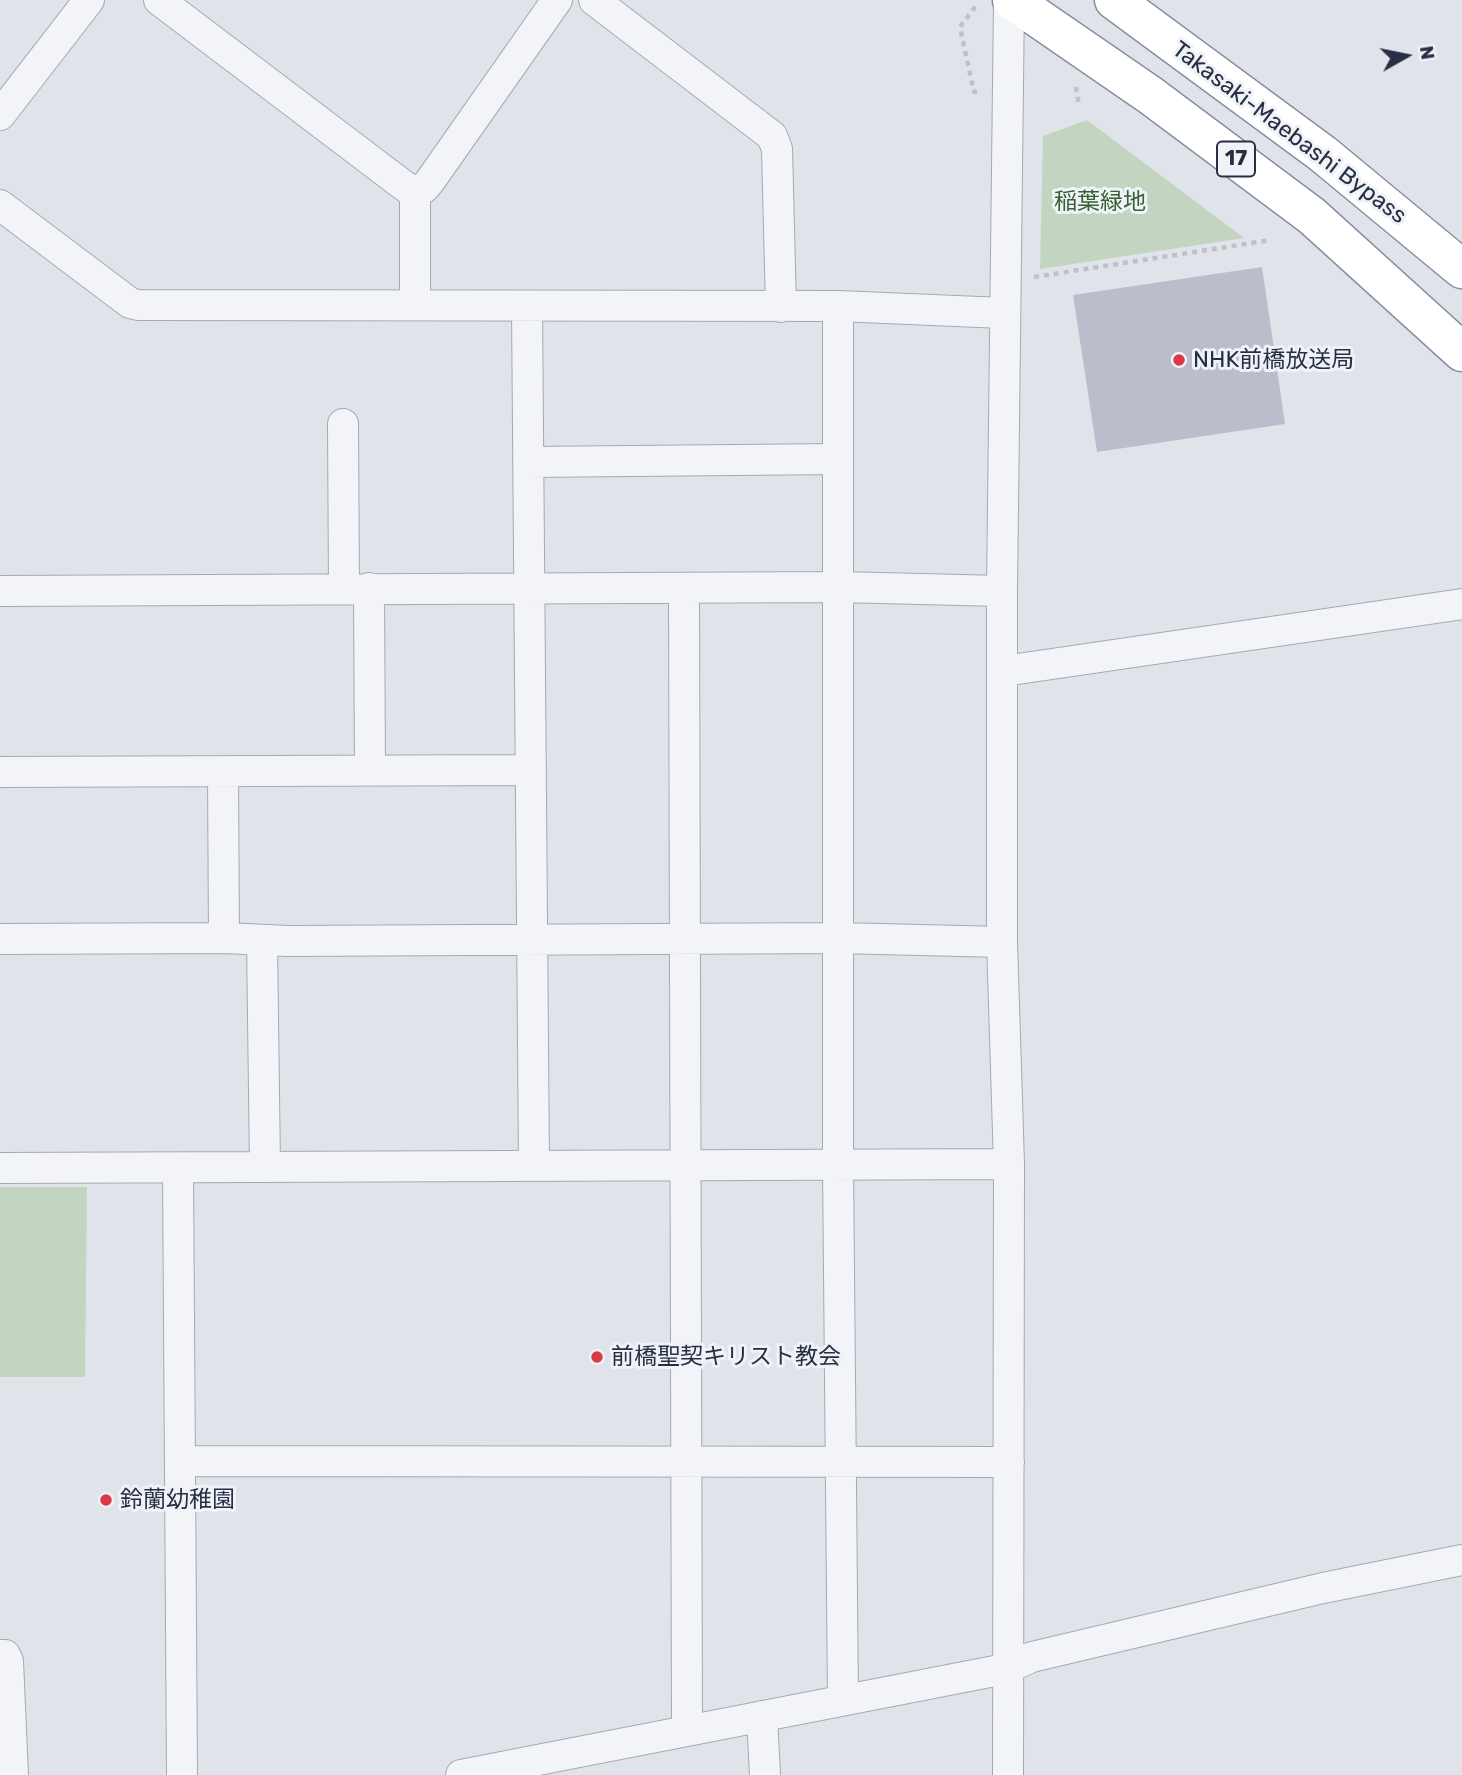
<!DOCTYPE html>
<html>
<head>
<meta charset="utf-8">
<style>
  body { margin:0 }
  #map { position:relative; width:1462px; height:1775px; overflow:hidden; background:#e0e3ea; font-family:Rubik,sans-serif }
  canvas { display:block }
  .north { position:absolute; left:1371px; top:21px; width:70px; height:70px; -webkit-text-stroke:5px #eff2f7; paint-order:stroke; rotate:81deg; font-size:19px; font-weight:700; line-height:28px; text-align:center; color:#272f43 }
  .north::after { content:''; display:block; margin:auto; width:24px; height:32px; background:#272f43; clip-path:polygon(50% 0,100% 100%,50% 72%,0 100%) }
</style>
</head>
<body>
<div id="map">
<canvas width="1462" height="1775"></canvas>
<div class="north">N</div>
</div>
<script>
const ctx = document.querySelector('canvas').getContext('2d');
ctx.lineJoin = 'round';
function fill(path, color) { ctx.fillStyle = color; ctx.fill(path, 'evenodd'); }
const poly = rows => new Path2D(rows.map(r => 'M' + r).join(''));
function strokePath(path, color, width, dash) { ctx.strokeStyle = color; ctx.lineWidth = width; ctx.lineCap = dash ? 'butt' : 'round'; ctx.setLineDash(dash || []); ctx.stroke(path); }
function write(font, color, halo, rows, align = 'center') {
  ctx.font = font + ' Rubik,"Noto Sans JP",sans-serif'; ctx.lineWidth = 6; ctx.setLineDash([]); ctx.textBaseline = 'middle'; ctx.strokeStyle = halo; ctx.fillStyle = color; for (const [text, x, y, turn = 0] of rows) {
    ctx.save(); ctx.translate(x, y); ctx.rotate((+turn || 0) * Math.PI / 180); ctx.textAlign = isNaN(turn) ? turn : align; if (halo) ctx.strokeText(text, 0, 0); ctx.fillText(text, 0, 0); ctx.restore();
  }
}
fill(poly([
  [1087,120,1244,238,1040,269,1043,136],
  [0,1187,87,1187,85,1377,0,1377]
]), '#c3d5c0');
fill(poly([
  [1262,267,1285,424,1097,452,1073,295]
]), '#b9beca');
const minor = poly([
  [159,0,411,191,424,188,430,181,557,0],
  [594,0,772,136,777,149,781,307],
  [0,115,89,0],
  [0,205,130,303,138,305,838,306,1003,313],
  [415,303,415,191],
  [527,306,534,1166],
  [838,306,838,1165,843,1700],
  [343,424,344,588],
  [528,462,838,459],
  [369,588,370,770],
  [684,589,687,1730],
  [0,591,839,587,1002,591],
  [1004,671,1462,604],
  [0,772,531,770],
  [223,773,224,938],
  [0,939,224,938,288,941,839,938,1002,942],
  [262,941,265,1167],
  [0,1168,1009,1164],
  [178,1168,182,1775],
  [180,1461,1009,1462],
  [0,1655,5,1655,8,1661,13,1775],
  [762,1716,765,1775],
  [461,1775,1005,1669,1032,1657,1323,1588,1462,1560],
  [1008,1775,1009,1164,1002,942,1002,591,1009,0]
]);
const highway = poly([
  [1012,0,1150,95,1312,216,1462,352],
  [1114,0,1323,154,1462,269]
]);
strokePath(minor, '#a5a9b5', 32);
strokePath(highway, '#868ea2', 41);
strokePath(poly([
  [1076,87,1079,106],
  [977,91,974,92,960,27,978,3],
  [1034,277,1271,240]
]), '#bec1c9', 4.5, [5, 5]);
strokePath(minor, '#f3f4f8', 30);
strokePath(highway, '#fff', 38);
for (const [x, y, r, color] of [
  [1179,360,7,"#da3a44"],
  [597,1357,7,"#da3a44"],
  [106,1500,7,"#da3a44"]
]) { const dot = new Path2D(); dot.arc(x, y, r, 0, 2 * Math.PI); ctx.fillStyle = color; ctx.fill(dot); strokePath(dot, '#eff2f7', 2.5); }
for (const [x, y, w] of [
  [1236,159,38]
]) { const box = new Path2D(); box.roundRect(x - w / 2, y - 17.5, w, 35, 5); ctx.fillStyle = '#eff2f7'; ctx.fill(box); strokePath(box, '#272f43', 2); }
write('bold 21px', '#272f43', null, [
  ["17",1236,159]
]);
write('23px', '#272f43', '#eff2f7', [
  ["Takasaki-Maebashi Bypass",1289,133,37]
]);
write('23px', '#386033', '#eff2f7', [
  ["稲葉緑地",1100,202]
]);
write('23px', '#272f43', '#eff2f7', [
  ["NHK前橋放送局",1193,360],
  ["前橋聖契キリスト教会",611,1357],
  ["鈴蘭幼稚園",120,1500]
], 'left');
</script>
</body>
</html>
